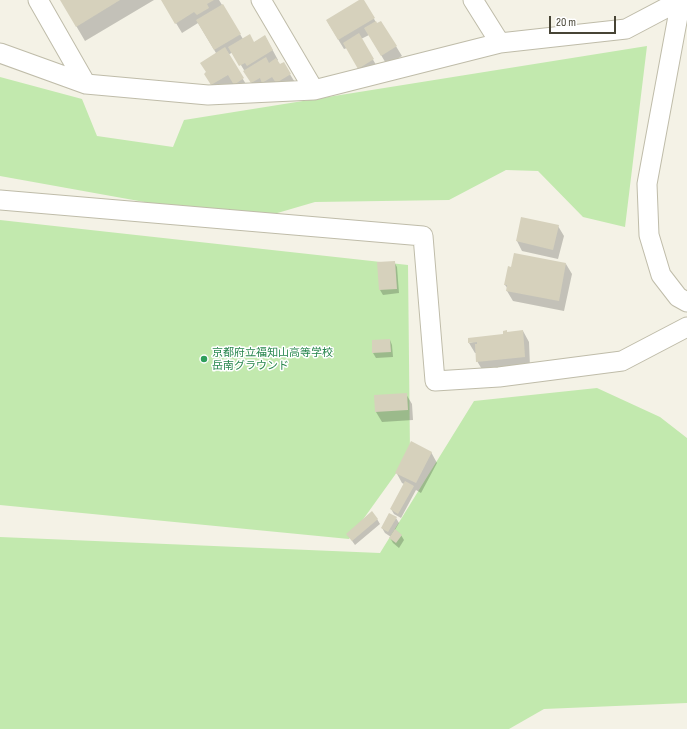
<!DOCTYPE html>
<html>
<head>
<meta charset="utf-8">
<style>
  body { margin:0 }
  #map { position:relative; width:687px; height:729px; overflow:hidden; background:#f4f2e6; font-family:"Sofia Sans Condensed",sans-serif }
  canvas { display:block }
  .scale { position:absolute; left:549px; top:16px; width:67px; height:18px; box-sizing:border-box; border:2px solid #474435; border-top:0; padding-left:5px; font-size:12px; line-height:14px; white-space:nowrap; color:#474435; -webkit-text-stroke:3px #fff; paint-order:stroke }
</style>
</head>
<body>
<div id="map">
<canvas width="687" height="729"></canvas>
<div class="scale">20 m</div>
</div>
<script>
const ctx = document.querySelector('canvas').getContext('2d');
ctx.lineJoin = 'round';
function fill(path, color) { ctx.fillStyle = color; ctx.fill(path, 'evenodd'); }
const poly = rows => new Path2D(rows.map(r => 'M' + r).join(''));
function strokePath(path, color, width, dash) { ctx.strokeStyle = color; ctx.lineWidth = width; ctx.lineCap = dash ? 'butt' : 'round'; ctx.setLineDash(dash || []); ctx.stroke(path); }
function write(font, color, halo, rows, align = 'center') {
  ctx.font = font + ' "Sofia Sans Condensed","Noto Sans JP",sans-serif'; ctx.lineWidth = 3; ctx.setLineDash([]); ctx.textBaseline = 'middle'; ctx.strokeStyle = halo; ctx.fillStyle = color; for (const [text, x, y, turn = 0] of rows) {
    ctx.save(); ctx.translate(x, y); ctx.rotate((+turn || 0) * Math.PI / 180); ctx.textAlign = isNaN(turn) ? turn : align; if (halo) ctx.strokeText(text, 0, 0); ctx.fillText(text, 0, 0); ctx.restore();
  }
}
fill(poly([
  [647,46,625,227,583,217,538,171,506,170,449,200,315,202,250,221,0,176,0,77,82,99,97,136,173,147,184,120],
  [0,220,408,265,410,454,349,539,0,505],
  [597,388,660,417,687,438,687,703,544,709,509,729,0,729,0,537,380,553,474,401]
]), '#c2e9ae');
fill(poly([
  [61,0,154,0,85,41],
  [162,0,219,0,243,39,253,43,265,36,278,60,277,61,279,65,283,63,296,84,258,93,233,52,228,55,249,89,218,95,205,74,216,53,198,23,182,33],
  [361,0,363,0,377,24,381,22,402,56,387,65,369,35,361,39,379,70,365,79,347,48,344,49,327,21],
  [522,218,558,226,564,236,558,259,522,251,517,241],
  [394,262,397,267,399,293,383,295,380,290],
  [566,264,572,274,564,311,513,301,507,291,508,289,505,285],
  [523,331,529,342,530,367,483,371,477,361,476,353,475,353,469,343,504,335,507,333],
  [390,340,392,345,393,357,376,358,373,353],
  [406,394,412,404,413,420,382,422,376,412,375,396],
  [431,452,437,463,421,493,416,490,401,518,394,514,391,509,404,484,402,483,396,472],
  [396,518,399,523,395,530,401,535,404,540,399,548,393,543,390,538,391,537,385,533,382,528],
  [377,519,380,524,355,545,347,534]
]), '#0003');
fill(poly([
  [60,0,120,0,76,27],
  [161,0,214,0,207,4,209,8,197,15,194,12,175,24],
  [359,0,364,0,375,18,338,40,326,20],
  [223,4,241,34,214,50,196,20],
  [376,21,377,23,381,21,397,46,381,56,364,28],
  [359,33,374,59,358,69,343,43],
  [250,34,254,42,265,35,273,50,247,66,245,63,239,66,228,47],
  [225,47,244,78,234,85,228,75,211,85,204,74,206,72,200,63],
  [266,57,269,63,276,58,280,64,284,62,291,74,276,83,272,77,262,83,260,78,251,83,243,71],
  [521,217,559,225,553,250,516,241],
  [514,253,566,263,559,301,506,291,507,285,504,285,508,266,511,267],
  [395,261,397,289,379,290,377,262],
  [507,330,507,332,523,330,525,357,476,362,475,344,477,344,477,342,468,343,468,338,503,334,503,331],
  [390,339,391,352,372,353,372,340],
  [407,393,408,410,375,412,374,395],
  [411,441,432,452,416,483,395,473],
  [405,481,414,486,398,514,390,509],
  [372,511,378,519,352,541,346,534],
  [389,513,397,517,388,532,381,528],
  [395,529,402,535,396,543,389,538]
]), '#d6d1bc');
const minor = poly([
  [38,0,86,84],
  [261,0,314,90],
  [473,0,500,43],
  [681,0,647,184,649,235,661,275,678,297,687,302],
  [0,53,86,84,208,95,314,90,500,43,626,29,681,0,687,0],
  [0,200,423,236,435,381,499,377,622,361,687,327]
]);
strokePath(minor, '#bfbca9', 21);
strokePath(minor, '#fff', 19);
for (const [x, y, r, color] of [
  [204,359,4,"#2e9e5b"]
]) { const dot = new Path2D(); dot.arc(x, y, r, 0, 2 * Math.PI); ctx.fillStyle = color; ctx.fill(dot); strokePath(dot, '#fff', 1.5); }
write('11px', '#27864d', '#fff', [
  ["京都府立福知山高等学校",212,353],
  ["岳南グラウンド",212,366]
], 'left');
</script>
</body>
</html>
